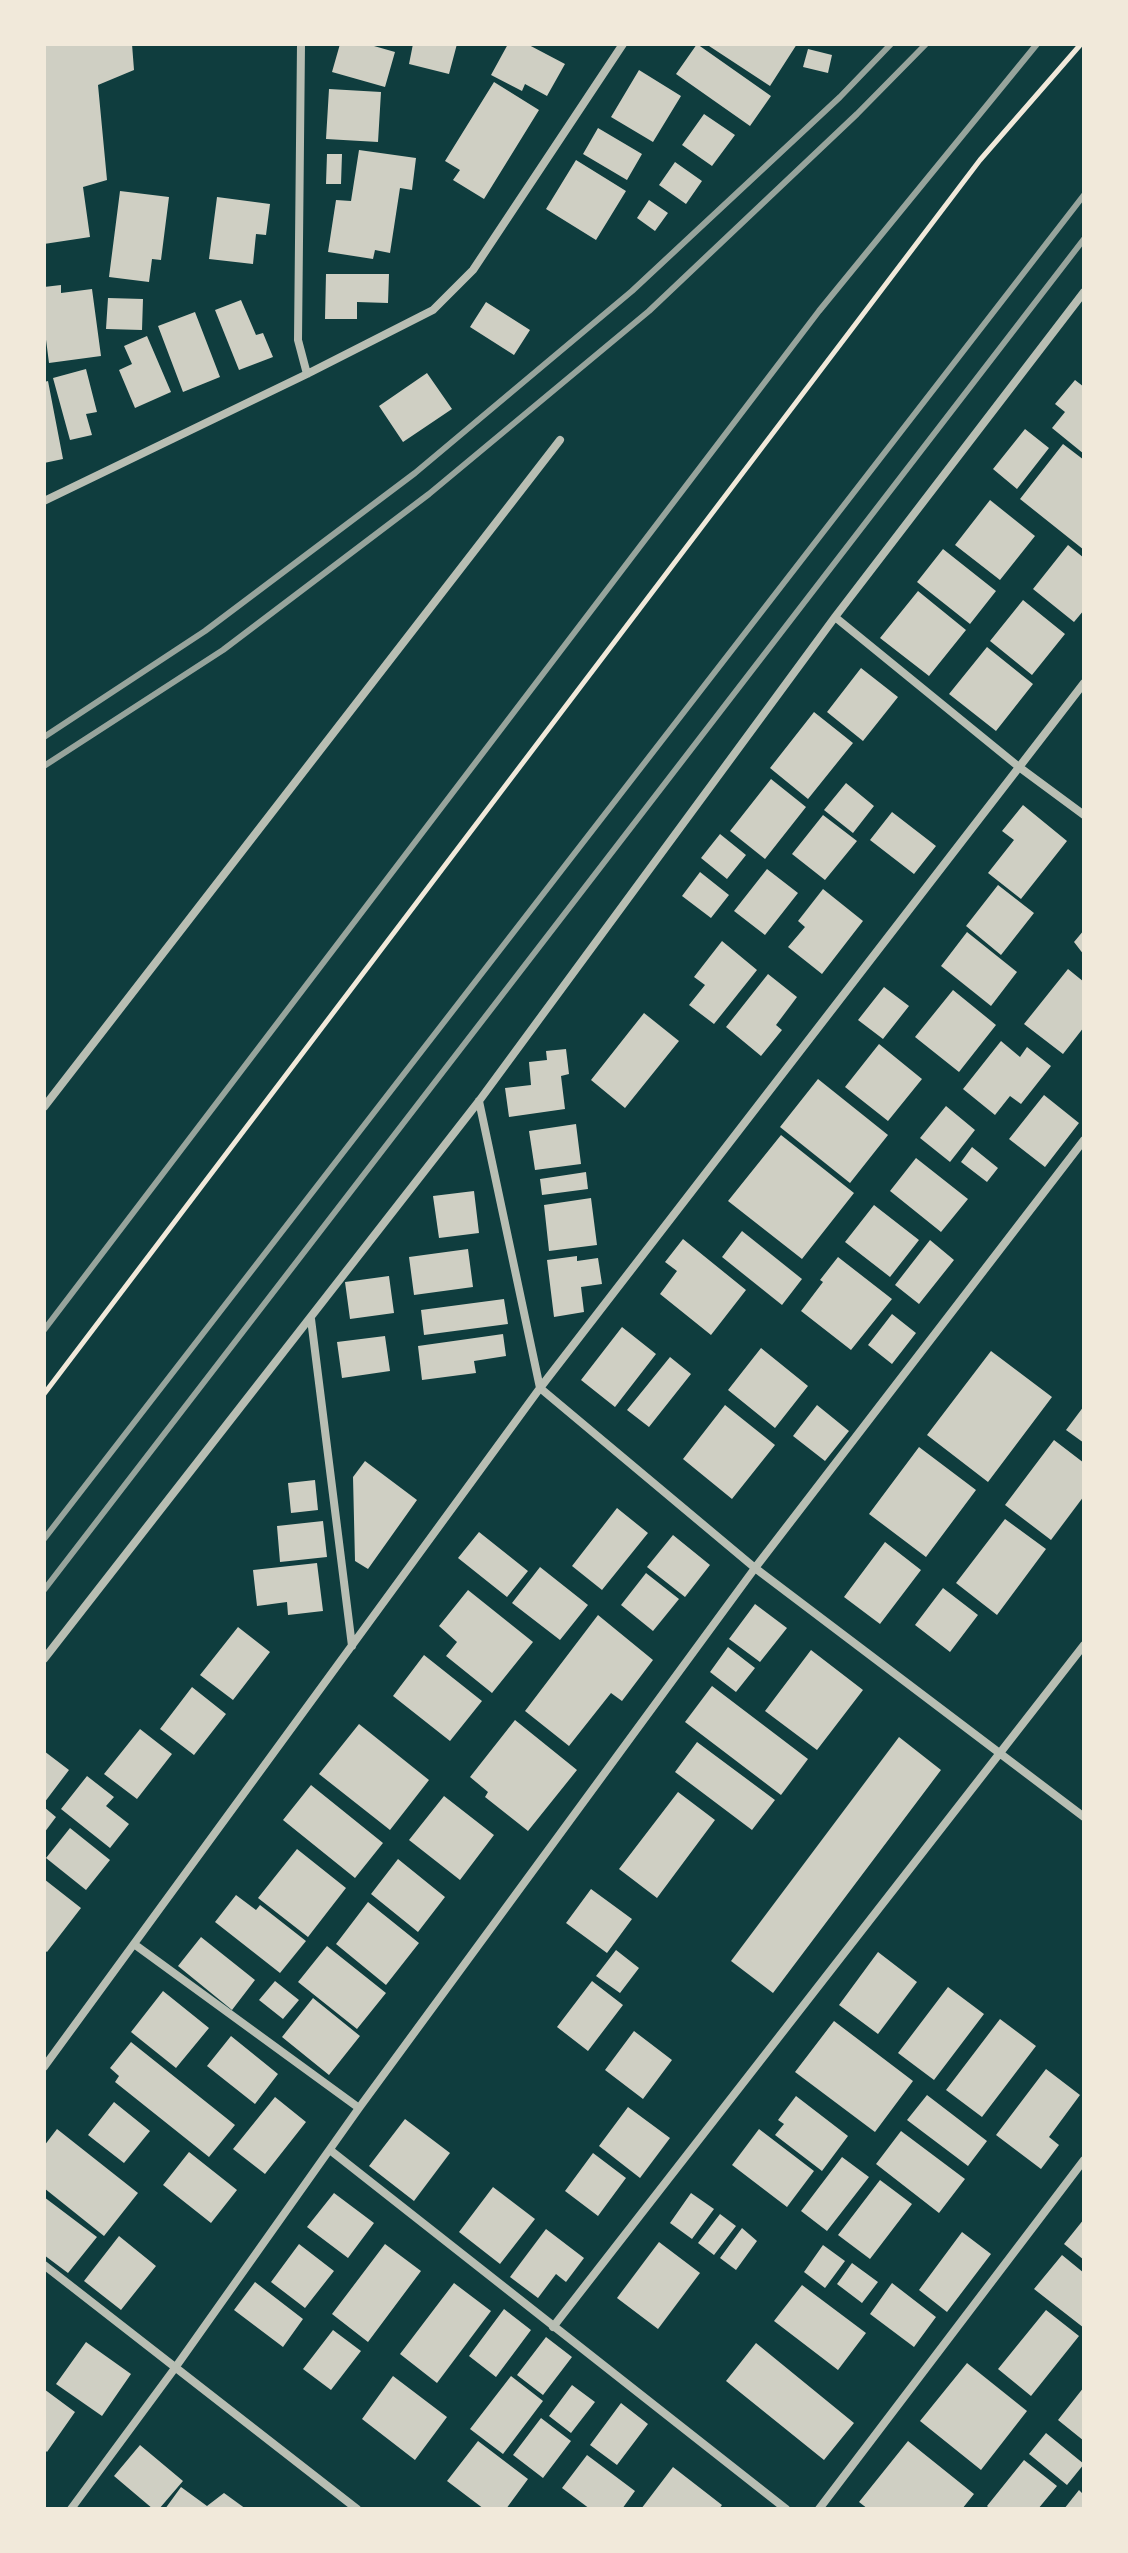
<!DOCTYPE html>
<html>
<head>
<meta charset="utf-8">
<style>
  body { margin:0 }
  #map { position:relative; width:1128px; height:2553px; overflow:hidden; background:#0f3d3e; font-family:Cabin,sans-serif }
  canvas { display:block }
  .frame { position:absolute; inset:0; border:46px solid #f1e9da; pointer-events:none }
</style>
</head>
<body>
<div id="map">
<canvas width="1128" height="2553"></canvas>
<div class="frame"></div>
</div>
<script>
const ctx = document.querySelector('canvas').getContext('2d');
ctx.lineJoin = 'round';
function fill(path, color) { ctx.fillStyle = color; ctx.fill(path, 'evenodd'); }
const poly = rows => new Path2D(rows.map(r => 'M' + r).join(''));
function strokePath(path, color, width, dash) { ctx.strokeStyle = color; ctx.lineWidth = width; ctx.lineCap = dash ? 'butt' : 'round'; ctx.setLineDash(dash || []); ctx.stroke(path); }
fill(poly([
  [44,44,132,44,134,70,98,85,107,180,83,187,90,237,44,244],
  [340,44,367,44,395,52,385,87,332,72],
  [413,44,457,44,449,74,409,64],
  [508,44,527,44,565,64,547,96,525,84,522,91,491,75],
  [697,44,771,96,750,126,676,74],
  [706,44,797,44,770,86],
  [808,49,832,55,828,73,803,67],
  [639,70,681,96,653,142,611,117],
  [494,82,539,110,484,199,453,180,460,170,445,161],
  [329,89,381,92,378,142,326,139],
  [704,114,735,135,712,166,682,145],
  [598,128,642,154,627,180,583,154],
  [359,150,416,158,412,190,400,188,390,253,375,250,373,259,328,252,336,200,351,201],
  [327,154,342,154,341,184,326,184],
  [576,160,626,191,596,240,546,209],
  [675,162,702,181,686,204,659,185],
  [120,191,169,197,161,260,152,259,149,282,109,277],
  [217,197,270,204,266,235,256,234,253,264,209,259],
  [649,200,668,213,655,231,637,218],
  [326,274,389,274,388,303,357,302,357,319,325,319],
  [61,285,61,293,92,289,101,356,49,363,44,324,44,287],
  [108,298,143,299,142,330,106,329],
  [241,300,256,335,263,333,273,357,239,370,215,310],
  [486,302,530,330,514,355,470,327],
  [195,312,220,377,183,392,158,326],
  [147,336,171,392,135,408,119,370,132,364,124,346],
  [86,369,97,412,86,414,92,435,70,440,53,378],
  [427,373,452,409,403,442,379,406],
  [1075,380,1084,387,1084,454,1052,428,1065,412,1055,404],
  [48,381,63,459,44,463,44,382],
  [1025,429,1049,448,1017,489,993,469],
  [1063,444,1084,460,1084,550,1020,499],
  [990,500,1035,536,1000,580,955,545],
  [1068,545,1084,558,1084,610,1074,622,1033,589],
  [943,549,996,591,970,624,917,582],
  [918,591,966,630,929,676,880,638],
  [1023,600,1065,634,1032,675,990,641],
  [987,647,1033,684,996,731,949,694],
  [861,668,898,697,863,741,827,712],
  [814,712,853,743,808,799,770,768],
  [771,779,806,807,765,859,730,831],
  [846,783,874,806,853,833,824,810],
  [1023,805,1067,841,1021,899,988,873,1014,840,1002,831],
  [892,812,936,846,914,874,870,840],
  [823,815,857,841,825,880,792,854],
  [720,834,746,855,727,879,701,858],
  [767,869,798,893,765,935,734,911],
  [700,872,729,895,711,918,682,896],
  [998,885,1034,913,1001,955,966,926],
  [823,889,863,921,822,974,788,947,805,927,798,921],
  [1084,930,1084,955,1074,942],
  [967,932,1017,972,991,1006,941,966],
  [722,941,757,970,714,1024,689,1005,705,985,694,977],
  [1068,969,1084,982,1084,1027,1063,1054,1024,1024],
  [768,974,797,997,776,1025,782,1030,761,1056,726,1027],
  [884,987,909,1006,883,1039,858,1020],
  [953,990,996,1025,959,1072,915,1037],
  [644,1013,679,1041,625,1108,591,1080],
  [1001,1041,1020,1057,1027,1047,1051,1066,1021,1104,1010,1096,995,1115,963,1089],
  [879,1044,922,1079,888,1121,845,1087],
  [566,1049,569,1074,561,1076,565,1109,509,1117,505,1088,531,1085,529,1062,547,1060,546,1051],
  [818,1079,888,1135,850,1183,780,1127],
  [1044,1095,1079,1123,1045,1167,1009,1139],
  [946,1106,975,1130,950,1162,920,1138],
  [576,1124,581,1164,535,1170,529,1131],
  [781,1135,854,1193,802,1259,728,1201],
  [972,1147,998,1168,987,1182,961,1162],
  [916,1158,968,1199,941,1232,890,1191],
  [586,1172,588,1189,542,1195,540,1179],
  [474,1191,479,1233,439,1238,433,1196],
  [591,1198,597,1245,549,1251,544,1205],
  [874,1205,919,1240,890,1277,845,1242],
  [742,1231,802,1279,782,1305,722,1257],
  [683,1239,746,1290,711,1335,660,1294,677,1271,665,1262],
  [930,1240,954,1260,919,1304,895,1285],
  [468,1249,473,1287,414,1295,409,1257],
  [577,1256,577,1261,598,1258,602,1284,581,1287,584,1312,554,1317,547,1260],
  [838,1257,892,1299,851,1350,801,1311,823,1282,820,1280],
  [389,1276,394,1313,350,1319,345,1282],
  [504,1299,508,1324,424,1335,421,1310],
  [892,1314,916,1333,892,1364,868,1345],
  [622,1327,656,1354,615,1407,581,1380],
  [503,1334,506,1356,474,1361,476,1373,422,1380,418,1346],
  [385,1336,390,1371,342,1378,337,1342],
  [761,1348,808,1386,775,1428,728,1390],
  [991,1351,1052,1397,988,1482,927,1435],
  [670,1357,691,1374,649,1427,627,1410],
  [725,1405,775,1445,732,1499,683,1459],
  [817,1405,849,1431,825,1461,793,1436],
  [1084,1406,1084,1443,1066,1430],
  [1054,1440,1084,1463,1084,1496,1051,1540,1005,1505],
  [919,1447,976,1490,926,1557,869,1514],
  [365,1461,417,1500,368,1569,355,1561,353,1477],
  [315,1480,318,1510,291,1513,288,1483],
  [617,1508,648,1533,602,1590,572,1566],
  [1005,1519,1046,1549,997,1615,956,1583],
  [323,1521,327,1557,280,1562,277,1526],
  [479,1532,528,1571,507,1597,458,1558],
  [673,1535,710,1565,685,1597,647,1567],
  [885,1542,921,1570,880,1624,844,1597],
  [317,1563,323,1611,288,1615,287,1602,257,1606,253,1570],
  [540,1567,588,1605,560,1640,512,1603],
  [646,1573,679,1599,653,1631,621,1605],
  [943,1588,978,1615,950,1652,915,1625],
  [468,1590,533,1642,492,1693,446,1656,457,1642,439,1626],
  [755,1604,787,1628,760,1662,729,1639],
  [598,1615,653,1660,622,1701,611,1693,569,1746,525,1711],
  [238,1627,270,1652,233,1700,200,1675],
  [728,1647,755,1668,736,1692,710,1672],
  [811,1650,863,1690,817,1750,765,1711],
  [424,1655,482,1701,450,1741,393,1696],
  [712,1686,808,1759,781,1795,685,1722],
  [192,1687,226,1714,194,1755,160,1729],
  [515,1720,577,1770,528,1831,485,1797,488,1792,470,1777],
  [359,1724,429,1780,390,1830,319,1774],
  [140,1729,172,1754,137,1799,104,1774],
  [899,1737,941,1770,773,1993,731,1961],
  [697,1742,775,1800,752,1830,675,1772],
  [44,1751,69,1770,44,1803],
  [87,1776,114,1797,106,1806,129,1824,110,1848,61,1809],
  [311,1785,383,1843,355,1878,283,1820],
  [678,1792,715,1820,657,1898,619,1869],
  [444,1796,494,1835,460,1880,409,1840],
  [44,1807,56,1817,44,1833],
  [70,1828,110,1860,86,1890,46,1858],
  [297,1849,346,1888,308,1937,258,1898],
  [398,1859,445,1897,418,1932,371,1894],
  [44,1879,81,1908,47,1952,44,1950],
  [591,1889,632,1919,607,1953,566,1923],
  [236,1895,256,1910,260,1905,306,1941,280,1973,215,1922],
  [368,1902,419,1943,386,1985,336,1944],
  [201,1937,255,1980,232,2010,178,1966],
  [327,1946,386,1993,357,2029,298,1982],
  [616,1950,639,1968,620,1993,596,1976],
  [878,1952,917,1982,878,2034,839,2005],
  [275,1981,299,2000,283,2019,259,2000],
  [592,1981,623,2005,588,2051,557,2027],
  [948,1987,984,2014,934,2080,898,2053],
  [163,1991,209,2028,176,2068,131,2032],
  [313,1998,360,2036,329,2075,282,2037],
  [1000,2019,1036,2046,982,2117,946,2090],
  [834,2021,913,2081,875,2132,795,2072],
  [634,2031,672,2060,643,2099,605,2070],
  [231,2036,278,2074,255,2104,207,2066],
  [131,2042,235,2125,209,2157,115,2082,119,2076,110,2068],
  [1046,2069,1080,2095,1049,2137,1059,2145,1041,2169,996,2135],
  [927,2095,987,2141,968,2166,907,2120],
  [796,2096,848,2136,822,2171,775,2135,784,2124,778,2120],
  [275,2097,306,2122,265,2174,233,2149],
  [114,2102,150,2131,124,2163,88,2135],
  [628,2107,670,2138,640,2178,599,2146],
  [405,2119,450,2153,414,2201,369,2166],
  [57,2129,138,2193,104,2236,44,2188,44,2146],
  [759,2129,814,2171,787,2207,732,2165],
  [901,2131,965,2179,939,2213,876,2164],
  [189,2152,237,2190,211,2223,163,2185],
  [593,2153,626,2178,598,2216,565,2191],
  [842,2157,869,2177,827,2231,801,2211],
  [880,2180,912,2204,870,2259,838,2235],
  [493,2187,535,2219,500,2264,459,2232],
  [334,2193,374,2223,348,2258,307,2227],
  [691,2193,714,2209,692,2239,670,2223],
  [44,2197,97,2237,68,2273,44,2255],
  [720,2214,736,2226,714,2255,698,2243],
  [1084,2219,1084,2260,1064,2244],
  [742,2228,757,2241,736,2270,720,2258],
  [546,2229,584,2258,566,2282,556,2274,538,2298,510,2277],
  [962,2232,991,2254,947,2312,919,2290],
  [119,2236,156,2266,121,2310,84,2281],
  [659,2242,700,2273,658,2329,617,2298],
  [299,2244,334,2271,305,2308,271,2282],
  [385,2244,421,2271,368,2342,332,2314],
  [823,2245,845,2261,825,2288,804,2272],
  [1062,2255,1084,2273,1084,2328,1034,2289],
  [852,2263,878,2282,862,2303,837,2284],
  [255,2282,303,2319,283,2347,234,2310],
  [454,2283,491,2311,437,2383,400,2354],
  [892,2283,936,2317,914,2347,870,2314],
  [802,2285,866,2333,838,2370,774,2321],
  [504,2309,531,2330,496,2377,469,2356],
  [1046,2310,1079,2336,1031,2396,998,2369],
  [333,2330,361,2351,331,2390,303,2369],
  [546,2337,572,2357,543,2395,517,2375],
  [86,2342,131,2374,102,2416,56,2384],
  [756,2343,854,2423,824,2460,726,2381],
  [967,2363,1027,2411,981,2470,920,2421],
  [393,2376,447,2417,415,2460,362,2419],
  [511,2376,543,2401,503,2454,470,2429],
  [572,2385,595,2402,571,2433,549,2416],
  [1084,2387,1084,2441,1058,2420],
  [44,2389,75,2412,47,2452,44,2449],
  [621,2403,648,2424,617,2465,590,2445],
  [541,2418,571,2441,543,2478,513,2455],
  [1046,2433,1084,2464,1067,2485,1029,2454],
  [478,2441,528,2479,506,2509,484,2509,447,2481],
  [908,2441,974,2494,962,2509,868,2509,859,2502],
  [140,2445,183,2481,159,2509,153,2509,114,2476],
  [587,2455,635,2491,622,2509,590,2509,562,2488],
  [1024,2460,1057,2486,1038,2509,990,2509,987,2506],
  [673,2467,722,2505,719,2509,641,2509],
  [181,2487,207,2506,224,2493,246,2509,165,2509],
  [1079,2490,1084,2495,1084,2509,1064,2509]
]), '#cfcfc3');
strokePath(poly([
  [44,1394,980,160,1081,44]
]), '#f1e9da', 5);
strokePath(poly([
  [301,44,298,340,307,374],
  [44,501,307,374,433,310,473,270,623,44],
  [835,617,1019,767,1084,815],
  [479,1101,540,1388,755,1568,1084,1817],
  [44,1107,560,440],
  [311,1319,352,1646],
  [44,1659,479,1101,835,617,1084,292],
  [134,1944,359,2108],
  [44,2067,540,1388,1084,683],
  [330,2150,786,2509],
  [44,2265,357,2509],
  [553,2327,1084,1645],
  [71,2509,175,2368,359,2108,755,1568,1084,1140],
  [819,2509,1084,2160]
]), '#b8beb3', 8);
strokePath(poly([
  [44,737,205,631,415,473,632,291,840,97,891,44],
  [44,766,223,650,429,494,649,311,857,114,926,44],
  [44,1330,819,311,1037,44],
  [44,1539,1084,195],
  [44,1590,1084,239]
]), '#97a49c', 6);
</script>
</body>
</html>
